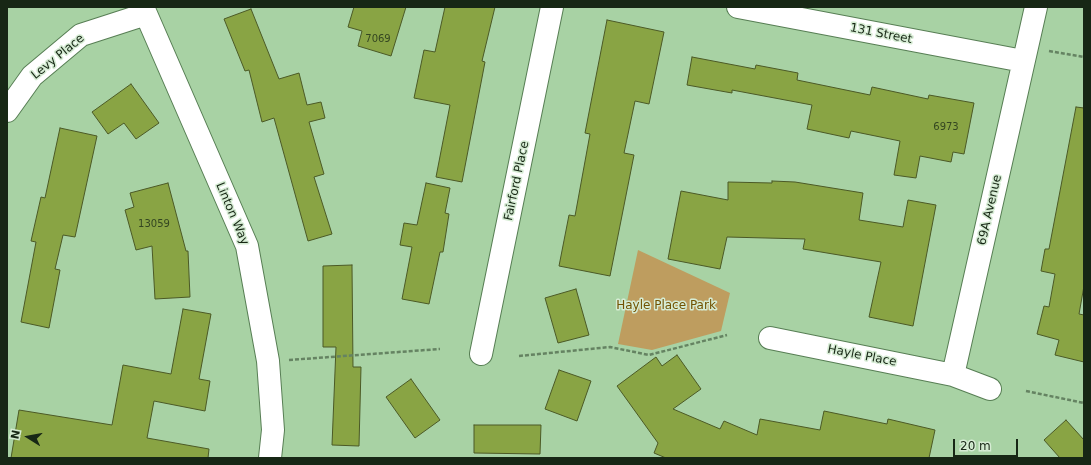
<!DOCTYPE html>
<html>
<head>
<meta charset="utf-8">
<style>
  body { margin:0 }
  #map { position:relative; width:1091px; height:465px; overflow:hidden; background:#a8d2a4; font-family:"DejaVu Sans",sans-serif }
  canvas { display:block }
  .frame { position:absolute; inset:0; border:8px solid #172715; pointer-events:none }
  .north { position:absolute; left:8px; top:417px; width:40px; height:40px; -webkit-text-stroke:3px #d6ecd4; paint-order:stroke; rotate:281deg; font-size:11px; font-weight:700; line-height:16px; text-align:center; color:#172715 }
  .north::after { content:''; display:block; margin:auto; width:14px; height:18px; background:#172715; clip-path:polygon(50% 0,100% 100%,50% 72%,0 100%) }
  .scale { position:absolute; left:953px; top:439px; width:65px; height:18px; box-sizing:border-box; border:2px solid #172715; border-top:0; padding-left:5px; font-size:12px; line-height:14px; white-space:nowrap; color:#172715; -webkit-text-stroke:3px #d6ecd4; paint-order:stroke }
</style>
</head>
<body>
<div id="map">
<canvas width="1091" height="465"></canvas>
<div class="frame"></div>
<div class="north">N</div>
<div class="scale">20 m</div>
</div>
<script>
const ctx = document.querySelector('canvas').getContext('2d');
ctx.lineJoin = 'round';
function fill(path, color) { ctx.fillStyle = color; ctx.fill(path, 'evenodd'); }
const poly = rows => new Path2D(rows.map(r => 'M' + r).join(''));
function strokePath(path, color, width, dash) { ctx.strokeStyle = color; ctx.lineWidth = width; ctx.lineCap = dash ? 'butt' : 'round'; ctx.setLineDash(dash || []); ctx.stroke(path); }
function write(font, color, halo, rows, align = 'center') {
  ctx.font = font + ' "DejaVu Sans",sans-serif'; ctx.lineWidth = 3; ctx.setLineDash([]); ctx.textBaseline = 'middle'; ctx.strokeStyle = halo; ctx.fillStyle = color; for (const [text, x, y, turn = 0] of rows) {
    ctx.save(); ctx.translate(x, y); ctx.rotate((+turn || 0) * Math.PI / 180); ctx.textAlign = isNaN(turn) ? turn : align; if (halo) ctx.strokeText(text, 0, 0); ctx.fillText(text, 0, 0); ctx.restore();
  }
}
fill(poly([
  [638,250,730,293,721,331,652,350,618,344]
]), '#be9d5f');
const building = poly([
  [354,7,406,7,391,56,358,46,362,31,348,27,354,7],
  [445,7,495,7,482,61,485,62,462,182,436,177,450,105,414,98,424,50,435,52,445,7],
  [251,9,279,79,299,73,307,105,321,102,325,118,309,122,324,174,314,177,332,234,308,241,274,118,262,122,249,70,245,71,224,19,251,9],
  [607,20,664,32,649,104,635,101,624,153,634,155,610,276,559,266,569,215,575,216,590,134,585,133,607,20],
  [692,57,755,69,756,65,798,73,797,80,870,95,872,87,928,99,929,95,974,103,964,154,953,152,951,162,920,156,916,178,894,175,900,141,851,131,849,138,807,129,812,105,732,90,732,93,687,85,692,57],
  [131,84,159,123,136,139,124,123,108,134,92,112,131,84],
  [1076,107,1084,108,1084,286,1079,314,1084,315,1084,362,1055,355,1059,340,1037,334,1044,306,1049,307,1055,274,1041,271,1045,249,1049,249,1076,107],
  [60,128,97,136,75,237,63,235,55,269,60,270,49,328,21,322,36,242,31,241,41,197,45,198,60,128],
  [772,181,795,182,863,193,859,220,903,227,908,200,936,205,913,326,869,317,881,262,803,249,805,239,727,237,720,269,668,259,681,191,728,200,728,182,772,183,772,181],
  [168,183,186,251,188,251,190,297,155,299,152,246,136,250,125,210,134,207,130,193,168,183],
  [426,183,450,188,445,213,449,214,443,252,440,252,429,304,402,299,412,247,400,245,404,223,417,225,426,183],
  [352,265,353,367,361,367,359,446,332,445,336,347,323,347,323,266,352,265],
  [576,289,589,335,558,343,545,298,576,289],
  [183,309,211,314,199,379,210,381,205,411,154,401,147,438,209,449,208,458,11,458,19,410,112,425,123,365,171,374,183,309],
  [677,355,701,389,673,409,720,429,724,421,757,435,760,419,820,430,824,411,887,424,888,419,935,430,929,458,666,458,654,453,658,443,617,386,656,357,662,366,677,355],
  [559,370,591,381,577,421,545,409,559,370],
  [411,379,440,420,415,438,386,397,411,379],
  [1066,420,1084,440,1084,458,1060,458,1044,440,1066,420],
  [474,425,541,425,540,454,474,453,474,425]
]);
fill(building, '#89a444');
strokePath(building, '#4b5926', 1);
const street = poly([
  [143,7,247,246,268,361,273,430,270,458],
  [738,7,1023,61],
  [7,111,32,76,81,35,146,14],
  [770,338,953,375],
  [481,354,552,7],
  [990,389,953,375,1036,7]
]);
strokePath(street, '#577e54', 24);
strokePath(poly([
  [1049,51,1084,57],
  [519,356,610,347,649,355,727,335],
  [289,360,440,349],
  [1026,391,1084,403]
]), '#658362', 2.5, [4, 2]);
strokePath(street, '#fff', 22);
write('10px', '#344621', null, [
  ["7069",378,39],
  ["6973",946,127],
  ["13059",154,224]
]);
write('12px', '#172715', '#d6ecd4', [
  ["131 Street",881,34,11],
  ["Levy Place",58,57,-39],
  ["Fairford Place",517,181,-78],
  ["69A Avenue",990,210,-77],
  ["Linton Way",232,214,67],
  ["Hayle Place",862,356,11]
]);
write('12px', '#715201', '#d6ecd4', [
  ["Hayle Place Park",666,306]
]);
</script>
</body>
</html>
